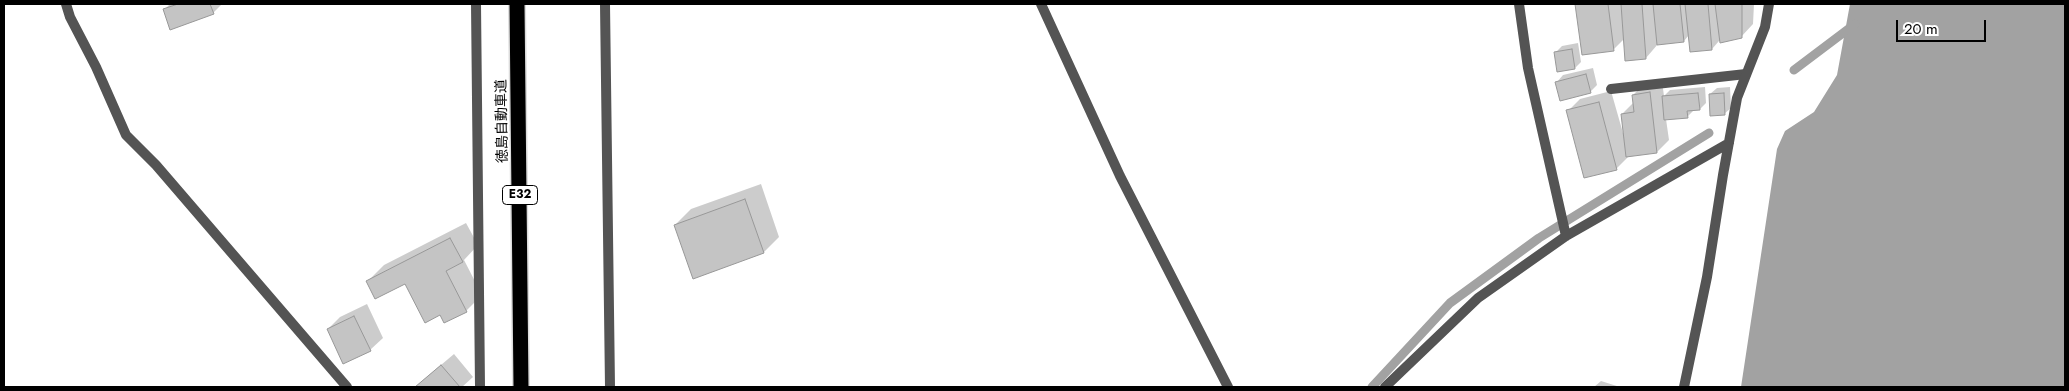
<!DOCTYPE html>
<html>
<head>
<meta charset="utf-8">
<style>
  body { margin:0 }
  #map { position:relative; width:2069px; height:391px; overflow:hidden; background:#fff; font-family:Jost,sans-serif }
  canvas { display:block }
  .frame { position:absolute; inset:0; border:5px solid #000; pointer-events:none }
  .scale { position:absolute; left:1896px; top:20px; width:90px; height:22px; box-sizing:border-box; border:2px solid #000; border-top:0; padding-left:6px; font-size:15px; line-height:18px; white-space:nowrap; color:#000; -webkit-text-stroke:4px #fff; paint-order:stroke }
</style>
</head>
<body>
<div id="map">
<canvas width="2069" height="391"></canvas>
<div class="frame"></div>
<div class="scale">20 m</div>
</div>
<script>
const ctx = document.querySelector('canvas').getContext('2d');
ctx.lineJoin = 'round';
function fill(path, color) { ctx.fillStyle = color; ctx.fill(path, 'evenodd'); }
const poly = rows => new Path2D(rows.map(r => 'M' + r).join(''));
function strokePath(path, color, width, dash) { ctx.strokeStyle = color; ctx.lineWidth = width; ctx.lineCap = dash ? 'butt' : 'round'; ctx.setLineDash(dash || []); ctx.stroke(path); }
function write(font, color, halo, rows, align = 'center') {
  ctx.font = font + ' Jost,"Noto Sans JP",sans-serif'; ctx.lineWidth = 4; ctx.setLineDash([]); ctx.textBaseline = 'middle'; ctx.strokeStyle = halo; ctx.fillStyle = color; for (const [text, x, y, turn = 0] of rows) {
    ctx.save(); ctx.translate(x, y); ctx.rotate((+turn || 0) * Math.PI / 180); ctx.textAlign = isNaN(turn) ? turn : align; if (halo) ctx.strokeText(text, 0, 0); ctx.fillText(text, 0, 0); ctx.restore();
  }
}
fill(poly([
  [1850,4,2065,4,2065,387,1741,387,1777,149,1785,131,1814,112,1837,75]
]), '#a2a2a2');
fill(poly([
  [170,4,222,4,213,13,164,10],
  [1576,4,1754,4,1753,24,1741,37,1719,41,1712,49,1691,51,1689,35,1684,41,1658,44,1646,58,1625,38,1613,50,1583,54],
  [1578,43,1581,62,1575,68,1555,53,1562,46],
  [1593,68,1597,85,1590,92,1557,82,1563,75],
  [1662,81,1664,96,1670,90,1705,87,1706,103,1700,109,1694,110,1687,117,1666,119,1669,140,1657,152,1629,156,1617,168,1585,177,1568,111,1580,99,1611,91,1623,133,1624,133,1622,114,1634,102,1633,95,1645,83],
  [1730,87,1731,108,1724,114,1710,94,1717,88],
  [761,184,779,237,764,252,675,225,691,209],
  [466,223,478,245,464,260,482,295,466,311,440,313,406,282,368,281,384,265],
  [367,304,383,338,370,350,344,362,328,329,340,317],
  [454,354,473,377,462,387,415,387],
  [1601,381,1620,387,1594,387]
]), '#0003');
strokePath(poly([
  [1794,70,1855,24],
  [1372,387,1450,303,1539,238,1709,133]
]), '#a2a2a2', 9);
const building = poly([
  [178,4,210,4,214,14,170,30,163,9,178,4],
  [1575,4,1608,4,1614,51,1582,55,1575,4],
  [1621,4,1642,4,1646,59,1625,61,1621,4],
  [1653,4,1680,4,1684,42,1657,45,1653,4],
  [1685,4,1708,4,1712,50,1690,52,1685,4],
  [1715,4,1742,4,1742,38,1720,43,1715,4],
  [1572,49,1575,69,1557,72,1554,52,1572,49],
  [1586,74,1591,93,1560,101,1555,82,1586,74],
  [1650,92,1657,153,1626,157,1621,114,1634,112,1632,95,1650,92],
  [1698,93,1700,110,1687,111,1688,118,1664,120,1662,96,1698,93],
  [1724,93,1725,115,1710,116,1709,94,1724,93],
  [1599,102,1617,170,1584,178,1566,110,1599,102],
  [745,199,764,253,693,279,674,225,745,199],
  [450,238,463,262,446,271,467,312,444,323,440,315,425,323,405,284,375,299,366,281,450,238],
  [354,316,371,351,343,364,327,329,354,316],
  [441,365,460,387,415,387,441,365]
]);
fill(building, '#c4c4c4');
strokePath(building, '#989898', 1);
const motorway = poly([
  [517,4,521,387]
]);
strokePath(motorway, '#dbdbdb', 18);
strokePath(poly([
  [1611,89,1746,74]
]), '#545454', 10);
strokePath(poly([
  [66,4,70,17,96,67,126,135,156,165,347,387],
  [476,4,480,387],
  [1041,4,1120,176,1228,387],
  [1519,4,1528,68,1566,236],
  [1385,387,1478,298,1566,236,1729,143],
  [1684,387,1707,277,1723,175,1737,98,1765,27,1769,4]
]), '#545454', 10);
strokePath(poly([
  [605,4,610,387]
]), '#545454', 10);
strokePath(motorway, '#000', 15);
for (const [x, y, w] of [
  [520,195,35]
]) { const box = new Path2D(); box.roundRect(x - w / 2, y - 9.5, w, 19, 4); ctx.fillStyle = '#fff'; ctx.fill(box); strokePath(box, '#000', 1); }
write('bold 12px', '#000', null, [
  ["E32",520,195]
]);
write('14px', '#000', '#fff', [
  ["徳島自動車道",503,121,-91]
]);
</script>
</body>
</html>
